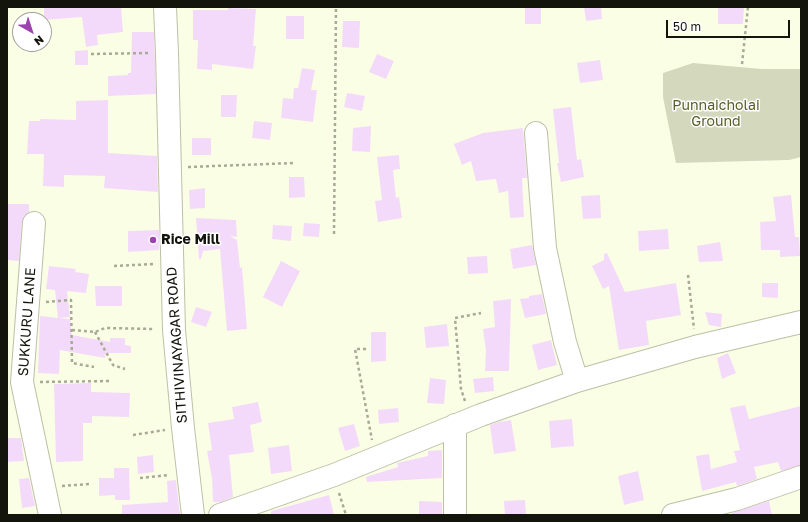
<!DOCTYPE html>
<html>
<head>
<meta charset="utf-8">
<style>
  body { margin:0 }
  #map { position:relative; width:808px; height:522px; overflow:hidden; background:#fafee4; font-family:"Golos Text",sans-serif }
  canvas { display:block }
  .frame { position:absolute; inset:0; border:8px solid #13140b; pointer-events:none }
  .north { position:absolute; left:12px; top:12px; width:40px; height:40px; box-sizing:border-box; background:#fff; border:1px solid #a1a19d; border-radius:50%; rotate:141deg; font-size:11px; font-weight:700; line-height:16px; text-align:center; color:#13140b }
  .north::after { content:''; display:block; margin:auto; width:14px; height:18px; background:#9c43ae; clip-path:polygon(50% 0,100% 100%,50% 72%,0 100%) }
  .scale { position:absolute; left:666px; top:20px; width:124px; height:18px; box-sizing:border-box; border:2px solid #13140b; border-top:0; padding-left:5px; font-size:12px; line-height:14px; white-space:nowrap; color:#13140b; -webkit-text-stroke:3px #fff; paint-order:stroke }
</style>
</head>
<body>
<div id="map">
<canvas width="808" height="522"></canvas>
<div class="frame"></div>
<div class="north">N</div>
<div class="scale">50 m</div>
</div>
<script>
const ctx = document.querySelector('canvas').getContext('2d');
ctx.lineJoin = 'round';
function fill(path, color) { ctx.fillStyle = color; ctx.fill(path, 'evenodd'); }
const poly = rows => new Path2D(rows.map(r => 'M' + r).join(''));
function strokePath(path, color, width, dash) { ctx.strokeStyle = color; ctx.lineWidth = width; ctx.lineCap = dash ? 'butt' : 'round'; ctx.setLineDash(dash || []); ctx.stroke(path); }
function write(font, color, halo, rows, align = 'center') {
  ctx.font = font + ' "Golos Text",sans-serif'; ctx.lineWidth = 3; ctx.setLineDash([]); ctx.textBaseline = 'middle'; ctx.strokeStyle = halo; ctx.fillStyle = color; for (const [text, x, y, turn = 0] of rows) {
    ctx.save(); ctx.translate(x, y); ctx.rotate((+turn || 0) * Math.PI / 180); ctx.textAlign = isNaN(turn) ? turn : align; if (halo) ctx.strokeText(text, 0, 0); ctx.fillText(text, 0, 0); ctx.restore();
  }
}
fill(poly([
  [693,63,762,69,801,69,801,157,789,160,676,163,663,97,663,73]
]), '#d4d9be');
fill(poly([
  [44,7,121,7,123,32,97,35,98,45,86,47,82,17,44,20],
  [525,7,541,7,541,24,525,24],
  [584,7,601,7,602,19,586,21],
  [718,7,744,7,743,24,718,24],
  [228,8,256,9,253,46,256,46,253,69,212,64,212,70,197,69,198,40,193,40,193,10,228,10],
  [286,16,304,16,304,39,286,39],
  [343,21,360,21,359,48,342,47],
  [132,32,154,32,156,94,108,96,108,76,128,75,128,73,131,73],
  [88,50,88,65,75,65,75,51],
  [377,54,394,61,386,79,369,72],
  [600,60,603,80,580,83,577,63],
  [302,68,315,70,311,90,317,90,313,122,281,118,283,98,293,99,294,88,298,88],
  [347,93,365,96,362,111,344,107],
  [221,95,237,95,236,117,221,117],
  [108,100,108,153,157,156,158,192,104,188,105,176,64,175,64,187,43,186,44,154,27,154,29,121,40,121,40,119,76,120,76,101],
  [571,107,577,160,581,159,584,177,561,182,557,163,559,163,553,109],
  [254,121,272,123,270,140,252,138],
  [371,126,370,152,352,151,353,128],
  [523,128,527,178,522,178,524,217,510,218,508,191,499,193,496,179,476,181,471,161,462,165,454,144,483,133],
  [192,138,211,138,211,155,192,155],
  [399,155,400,169,393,170,396,198,399,197,402,218,378,222,375,201,382,200,377,157],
  [289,177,304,177,305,197,289,198],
  [205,188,205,208,190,209,189,190],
  [600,195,601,218,583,219,581,196],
  [791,195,795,237,799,237,800,256,780,257,780,250,761,250,760,222,776,221,773,197],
  [7,204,29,204,29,212,24,216,22,222,19,261,7,260],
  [196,218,236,220,237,237,230,236,237,240,240,268,242,267,247,329,227,331,220,249,203,251,201,259,199,259],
  [304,223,320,224,319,237,303,236],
  [273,225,292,226,291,241,272,239],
  [668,229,669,249,639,251,638,231],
  [159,230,159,250,128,252,128,231],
  [720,242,723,261,699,262,697,246],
  [532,245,536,265,513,269,510,249],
  [607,253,625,292,676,283,681,315,646,321,649,345,619,350,609,286,603,289,592,266,604,260,604,254],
  [487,256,488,273,468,274,467,257],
  [281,261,300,271,282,307,263,297],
  [49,266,76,269,75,272,89,274,86,293,67,291,70,317,59,318,70,319,72,335,110,342,110,338,125,338,125,345,131,346,131,353,105,353,105,358,60,350,59,374,38,373,40,316,58,318,55,290,46,289],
  [762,283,778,283,778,298,762,297],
  [95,286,122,286,122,306,96,306],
  [542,294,546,314,525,318,520,299,529,298,529,296],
  [511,299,509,371,485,371,486,351,483,329,495,327,493,301],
  [196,307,212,312,206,327,191,322],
  [705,312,722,314,721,327,709,325],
  [447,324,449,346,426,348,424,327],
  [371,332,386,332,386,361,371,362],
  [551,340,557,365,538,370,532,345],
  [728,353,736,373,722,379,717,358],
  [493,377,494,391,475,393,473,379],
  [430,378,446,380,444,404,427,403],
  [91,383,91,392,130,393,129,417,92,416,92,423,83,423,83,461,56,462,54,384],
  [258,402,262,422,250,425,254,452,229,455,233,497,221,502,213,502,212,478,207,451,212,450,208,423,234,419,232,407],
  [745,405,749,419,801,406,801,465,781,471,778,462,754,467,757,479,737,486,736,482,702,491,696,456,709,454,711,469,737,462,734,451,740,450,730,408],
  [398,408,399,422,379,424,378,410],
  [572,419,574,446,551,448,549,421],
  [511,420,516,451,494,454,490,425,499,422],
  [354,424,360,446,345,451,338,428],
  [8,438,21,438,24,461,8,462],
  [289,445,292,471,271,474,268,448],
  [442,450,442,478,367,482,366,477,398,467,397,463,428,456,428,451],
  [153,455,154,472,138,474,137,457],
  [114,468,129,468,130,500,115,500,115,495,99,496,99,478,114,478],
  [638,471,644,500,624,505,618,476],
  [29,478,35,506,22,508,19,479],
  [176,480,180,515,122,515,122,505,168,502,167,481],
  [329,495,334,515,271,515,271,511],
  [525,500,526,515,505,515,504,501],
  [419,501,442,502,442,515,419,515],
  [769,501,772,515,732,515,732,513]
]), '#f4dafa');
const minor = poly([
  [165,7,167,53,174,330,183,428,193,515],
  [536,133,545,248,565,342,577,381],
  [34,223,22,382,50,515],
  [220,515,334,475,481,415,577,381,695,347,801,322],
  [455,515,455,425],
  [673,515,737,499,801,477]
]);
strokePath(minor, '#bcc0a7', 24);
strokePath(poly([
  [91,54,149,53],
  [742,64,748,7],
  [188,167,294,163],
  [334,234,336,7],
  [114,266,154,264],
  [688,275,694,329],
  [46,302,71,300,72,363,94,367],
  [72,330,95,332,105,328,155,329],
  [95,332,113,365,125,369],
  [366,349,355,349,372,440],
  [40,382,110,381],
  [465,401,461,389,455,318,481,313],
  [133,435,165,430],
  [140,478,169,475],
  [62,486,89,484],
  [339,493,346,515]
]), '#a7aa96', 2.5, [3, 3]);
strokePath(minor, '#fff', 22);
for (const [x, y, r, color] of [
  [153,240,4,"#9c43ae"]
]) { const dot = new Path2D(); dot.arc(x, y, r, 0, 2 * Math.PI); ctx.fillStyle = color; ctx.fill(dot); strokePath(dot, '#fff', 1.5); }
write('14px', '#575d24', '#fff', [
  ["Punnaicholai",716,106],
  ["Ground",716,122]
]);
write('bold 14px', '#13140b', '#fff', [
  ["Rice Mill",161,240]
], 'left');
write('14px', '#13140b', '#fff', [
  ["SUKKURU LANE",27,322,-86],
  ["SITHIVINAYAGAR ROAD",177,345,-94]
]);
</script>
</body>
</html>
